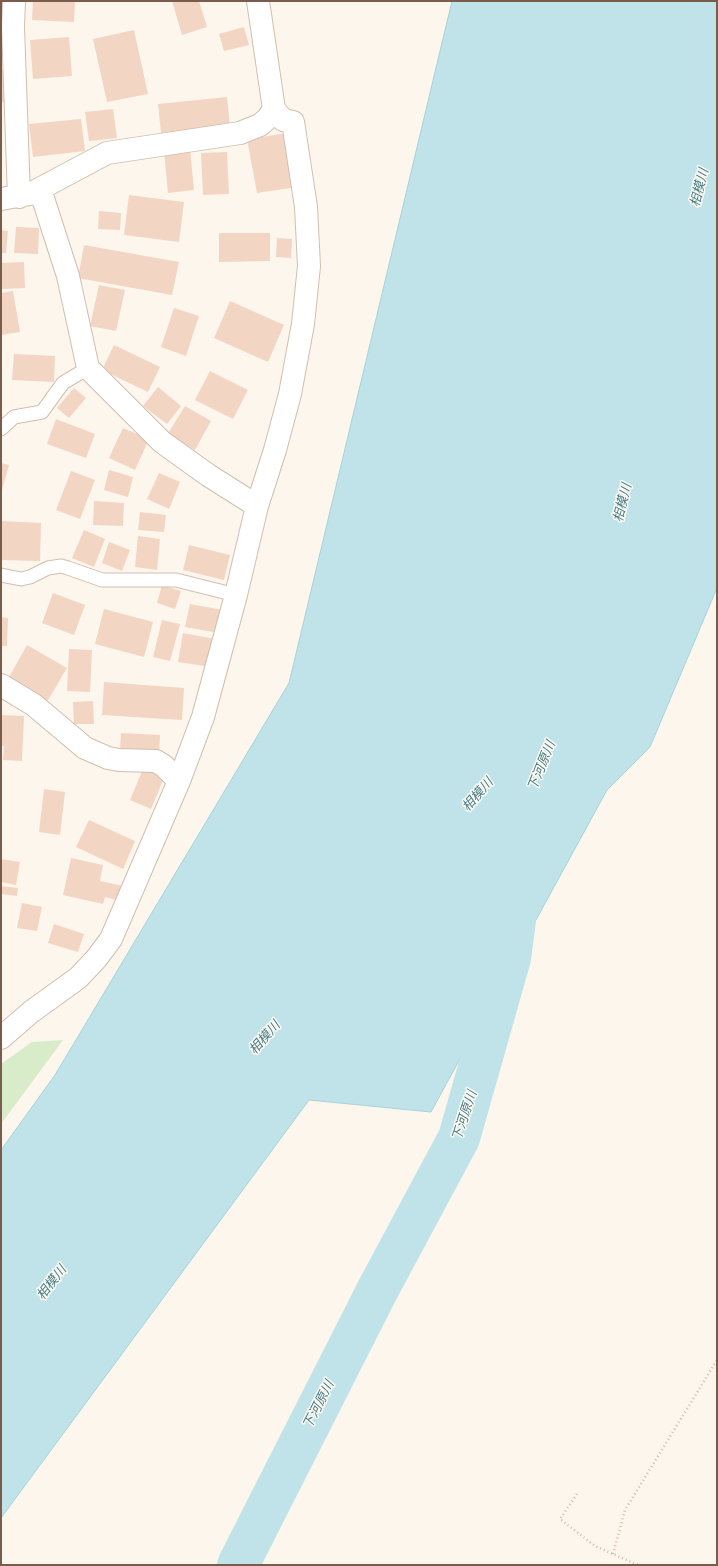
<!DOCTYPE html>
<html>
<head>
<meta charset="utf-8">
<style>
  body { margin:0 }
  #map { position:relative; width:718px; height:1566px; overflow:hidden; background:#fdf6ec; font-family:"Space Grotesk",sans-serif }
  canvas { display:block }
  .frame { position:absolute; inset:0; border:2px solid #7a5c4d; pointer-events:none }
</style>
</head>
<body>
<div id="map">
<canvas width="718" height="1566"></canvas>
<div class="frame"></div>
</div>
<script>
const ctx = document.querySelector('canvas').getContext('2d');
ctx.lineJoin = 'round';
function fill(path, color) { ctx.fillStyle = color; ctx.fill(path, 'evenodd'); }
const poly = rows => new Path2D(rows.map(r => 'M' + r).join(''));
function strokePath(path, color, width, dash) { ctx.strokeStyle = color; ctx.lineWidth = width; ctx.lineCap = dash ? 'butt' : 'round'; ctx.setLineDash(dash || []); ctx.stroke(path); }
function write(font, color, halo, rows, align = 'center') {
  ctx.font = font + ' "Space Grotesk","Noto Sans JP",sans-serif'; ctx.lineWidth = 3; ctx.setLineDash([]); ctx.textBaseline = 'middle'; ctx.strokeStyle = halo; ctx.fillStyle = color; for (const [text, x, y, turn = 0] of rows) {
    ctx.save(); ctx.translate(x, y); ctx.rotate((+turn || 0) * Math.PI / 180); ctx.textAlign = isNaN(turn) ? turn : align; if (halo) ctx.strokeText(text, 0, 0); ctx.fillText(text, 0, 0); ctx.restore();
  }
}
fill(poly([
  [63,1040,1,1124,1,1064,32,1042]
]), '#d8ecc9');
const water = poly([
  [452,1,717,1,717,588,650,747,607,790,431,1112,309,1100,1,1518,1,1150,55,1075,289,683,452,1]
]);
fill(water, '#bfe3e8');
strokePath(water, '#a5d3da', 1);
strokePath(poly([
  [238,1565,378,1289,459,1138,510,958,515,920]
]), '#bfe3e8', 42);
fill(poly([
  [33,1,75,1,74,22,32,20],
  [172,1,199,1,207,27,182,35],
  [244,27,249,45,224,51,219,34],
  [134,30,148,94,107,102,93,39],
  [69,37,72,76,33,79,30,40],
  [1,69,3,69,5,102,1,102],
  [227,97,230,126,161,133,158,104],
  [113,109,117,138,89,141,85,112],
  [81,119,85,151,33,157,29,124],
  [288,133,297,187,257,193,247,139],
  [190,149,194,190,168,193,164,151],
  [227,152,229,194,203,195,201,153],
  [129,195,184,202,179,242,124,235],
  [99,211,121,213,120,230,98,229],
  [16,227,39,228,38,254,14,253],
  [1,230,8,231,6,253,1,253],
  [219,233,270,233,270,261,219,262],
  [277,238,292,239,291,258,276,257],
  [84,245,179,262,172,295,78,278],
  [24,262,25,288,1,289,1,263],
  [99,285,125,290,116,331,90,326],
  [13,291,20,332,1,335,1,293],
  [230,301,284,325,268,362,214,338],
  [174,308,199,316,186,356,161,347],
  [114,345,160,367,148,392,102,370],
  [14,354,55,356,54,382,12,380],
  [210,371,248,390,233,419,195,400],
  [158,387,181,406,167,424,143,406],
  [74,388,86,398,69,418,57,408],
  [185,406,211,421,195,450,167,435],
  [56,419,95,434,86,458,47,444],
  [123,428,149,439,135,470,109,458],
  [1,463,9,465,2,490,1,489],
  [109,470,133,477,128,497,104,490],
  [71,471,95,480,80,519,56,510],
  [159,473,180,482,169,509,147,499],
  [94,501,124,503,123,526,93,525],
  [140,512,166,515,164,532,138,530],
  [1,521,41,523,40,561,1,560],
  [84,530,105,539,94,567,72,558],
  [138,536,160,539,157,570,135,567],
  [109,542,130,550,122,571,102,563],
  [189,545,230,555,224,580,183,570],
  [162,585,181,591,175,609,157,603],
  [53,593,85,605,74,635,42,623],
  [190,604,223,610,219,633,185,627],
  [104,609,153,622,144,657,95,644],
  [1,617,8,618,7,646,1,646],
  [162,620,180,624,170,661,153,657],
  [183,633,215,639,211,667,178,662],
  [27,645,67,668,47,702,8,679],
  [69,649,92,650,90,692,67,691],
  [104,682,184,688,182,720,102,715],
  [93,701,94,724,74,724,73,702],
  [1,715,24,716,22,761,3,760,4,746,1,746],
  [121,733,160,735,159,753,120,750],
  [143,769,164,778,151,809,130,800],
  [44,789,65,792,60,835,39,832],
  [89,820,135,841,123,869,76,847],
  [71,858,103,865,100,881,123,886,120,901,105,897,103,904,63,895],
  [1,859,20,862,16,885,1,882],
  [1,886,18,888,17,896,1,894],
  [22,903,42,907,37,931,17,928],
  [54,924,84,934,78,952,48,943]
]), '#f3d5c3');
const lane = poly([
  [1,429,14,417,42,412,63,383,88,368],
  [1,575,21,579,30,577,48,568,61,566,68,568,102,580,176,580,236,595]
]);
const street = poly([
  [14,1,13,27,19,197],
  [1,199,30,194,107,153,240,133,260,125,268,118,274,109,258,1],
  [257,506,275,450,290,394,303,324,309,266,306,207,293,122,283,120,274,109],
  [1,685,34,705,85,748,108,758,119,760,156,761,164,766,179,781],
  [1,1038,31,1012,78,978,96,959,111,939,179,781,203,717,236,595,257,506,208,475,162,442,88,368,68,276,40,189]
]);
strokePath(lane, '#d1beb0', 15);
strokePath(street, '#d1beb0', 24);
strokePath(poly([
  [577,1494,560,1519,595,1546,638,1565],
  [613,1554,625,1510,717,1360]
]), '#d9b8a5', 2.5, [1, 3]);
strokePath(lane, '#fff', 13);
strokePath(street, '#fff', 22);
write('italic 13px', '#437c86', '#fffaf3', [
  ["相模川",700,188,-76],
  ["相模川",623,503,-76],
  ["下河原川",542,766,-68],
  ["相模川",478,795,-49],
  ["相模川",265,1038,-49],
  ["下河原川",465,1116,-72],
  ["相模川",52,1283,-52],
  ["下河原川",319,1405,-63]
]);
</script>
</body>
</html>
